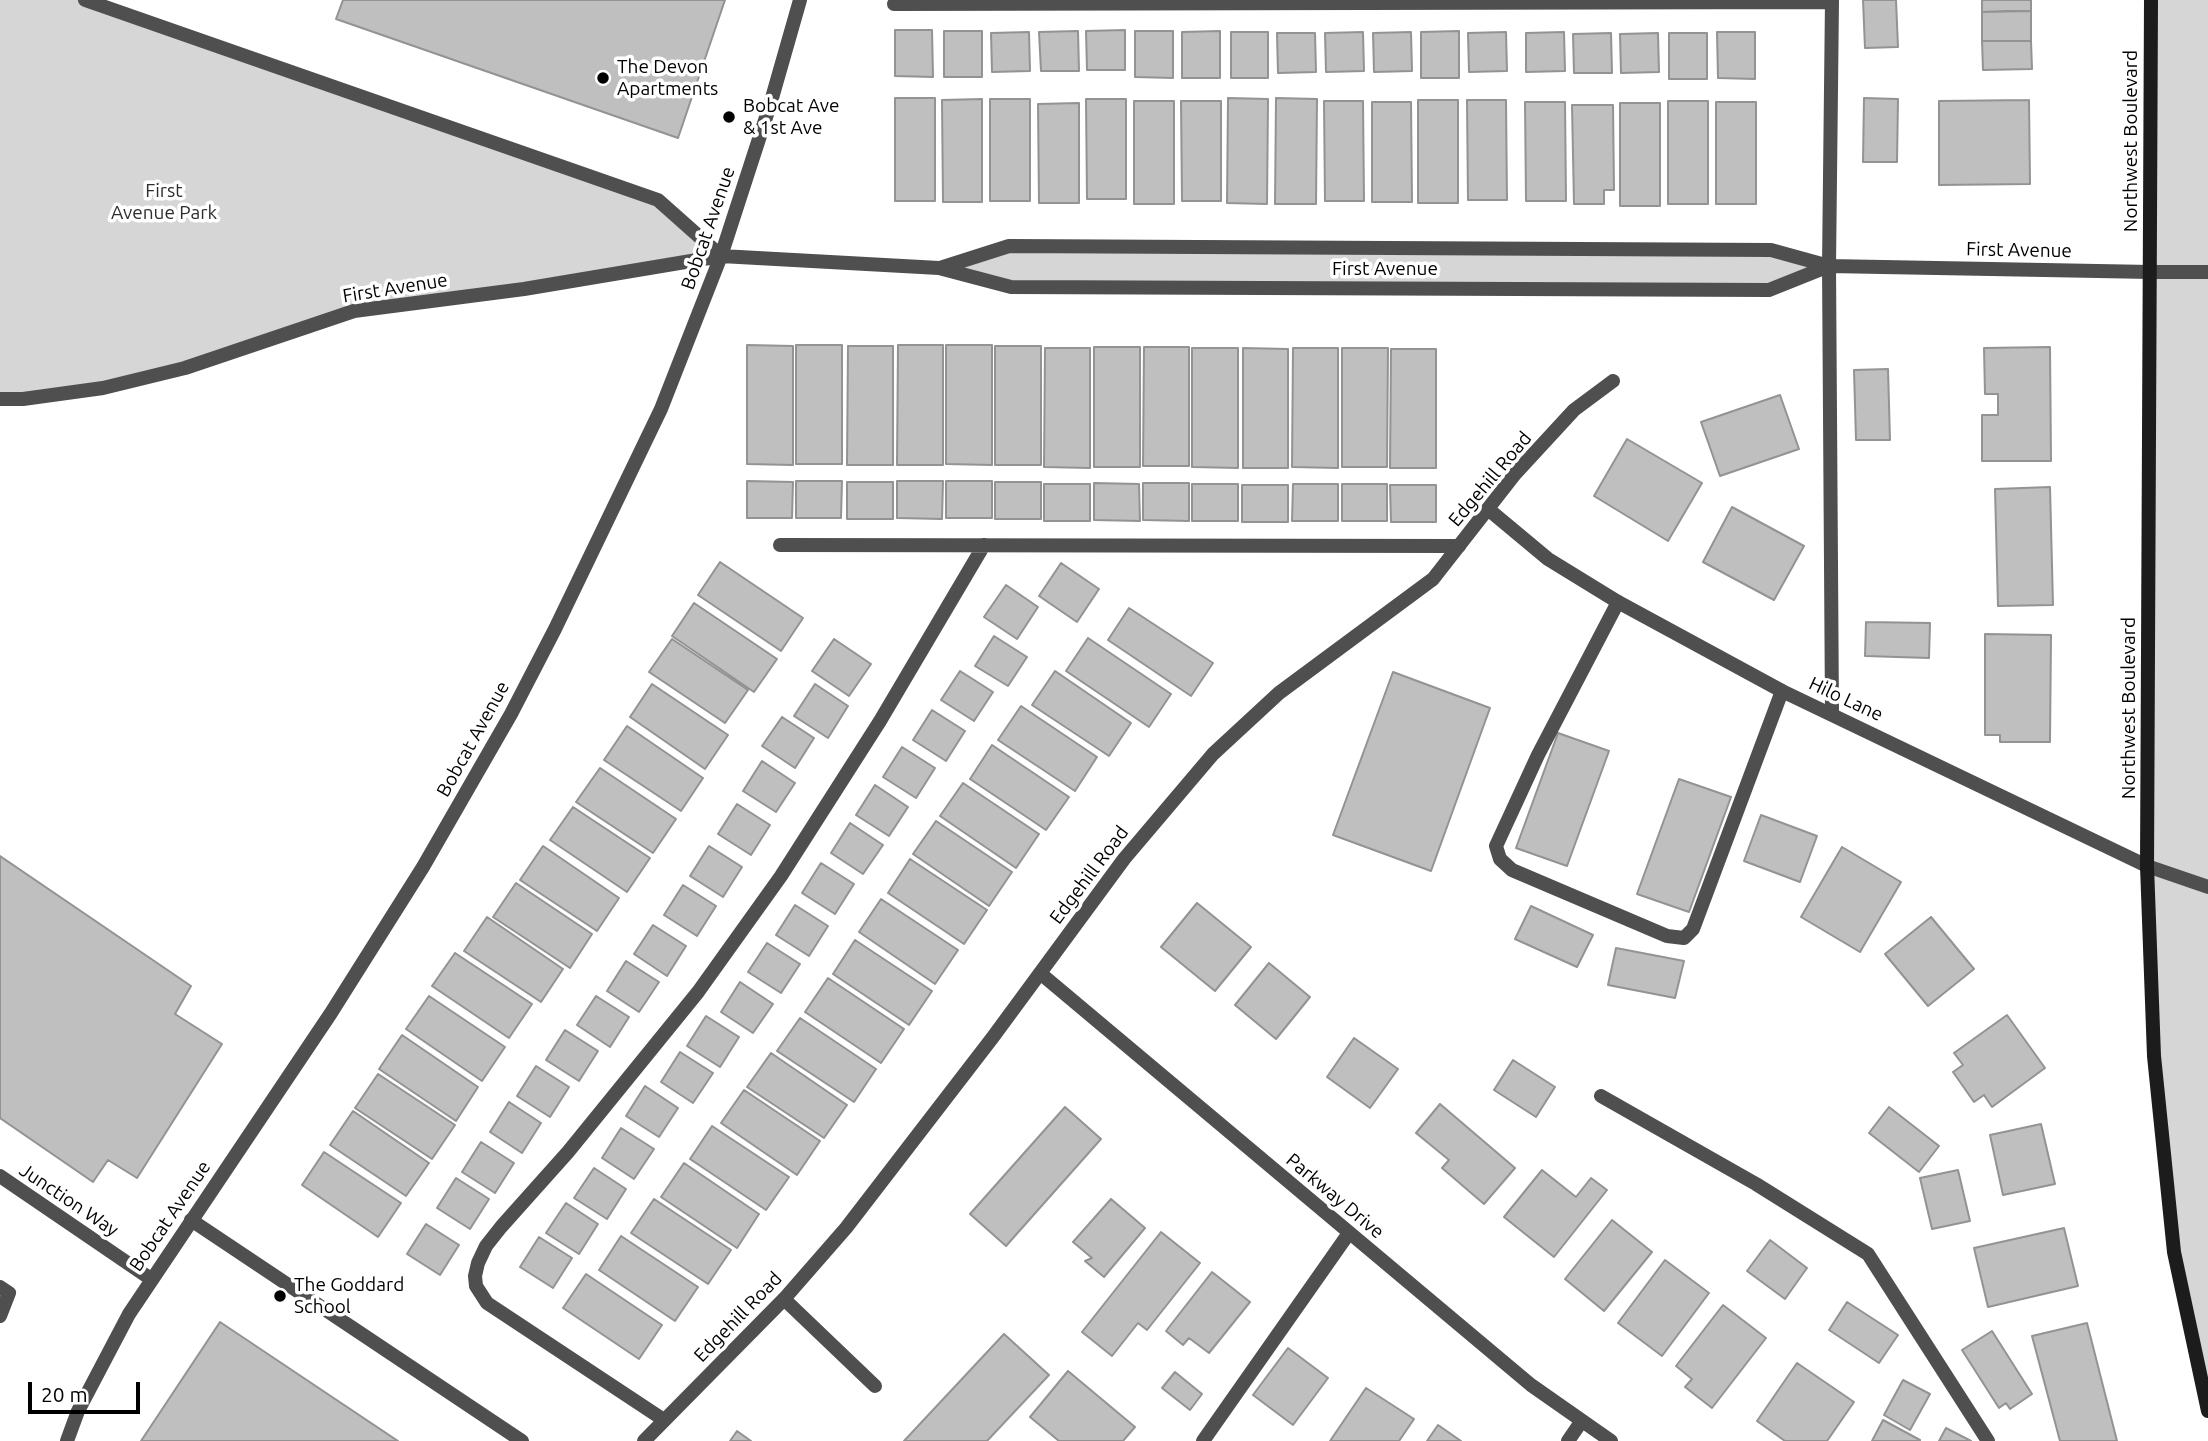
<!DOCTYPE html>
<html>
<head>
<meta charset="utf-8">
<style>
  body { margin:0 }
  #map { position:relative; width:2208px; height:1441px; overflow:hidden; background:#fff; font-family:Ubuntu,sans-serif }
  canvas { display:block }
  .scale { position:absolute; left:28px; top:1382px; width:112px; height:32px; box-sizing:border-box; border:4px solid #000; border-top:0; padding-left:9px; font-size:21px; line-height:24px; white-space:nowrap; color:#000; -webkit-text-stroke:5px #fff; paint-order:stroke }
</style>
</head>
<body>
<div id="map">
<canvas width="2208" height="1441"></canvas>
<div class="scale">20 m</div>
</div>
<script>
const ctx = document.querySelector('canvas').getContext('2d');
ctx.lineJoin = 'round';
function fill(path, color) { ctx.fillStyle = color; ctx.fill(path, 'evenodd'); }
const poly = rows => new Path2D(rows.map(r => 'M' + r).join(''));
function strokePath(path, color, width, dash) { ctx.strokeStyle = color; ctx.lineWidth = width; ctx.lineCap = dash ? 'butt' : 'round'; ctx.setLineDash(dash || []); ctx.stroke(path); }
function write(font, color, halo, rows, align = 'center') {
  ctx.font = font + ' Ubuntu,sans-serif'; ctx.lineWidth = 7; ctx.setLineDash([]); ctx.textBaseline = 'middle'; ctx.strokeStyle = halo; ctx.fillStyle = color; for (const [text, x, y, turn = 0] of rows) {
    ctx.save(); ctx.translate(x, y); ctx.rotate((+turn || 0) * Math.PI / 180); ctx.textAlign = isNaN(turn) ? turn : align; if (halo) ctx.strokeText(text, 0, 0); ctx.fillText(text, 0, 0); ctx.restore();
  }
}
fill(poly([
  [0,0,85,0,658,200,721,256,354,311,185,368,0,399],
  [2151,0,2208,0,2208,1411,2174,1252,2154,1056],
  [1009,246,1771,250,1829,266,1769,290,1011,287,939,268]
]), '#d6d6d6');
const building = poly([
  [343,0,725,0,678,138,336,19,343,0],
  [1863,0,1896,0,1898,47,1865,48,1863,0],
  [1982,0,2031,0,2031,11,1982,12,1982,0],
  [2007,11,2031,11,2031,41,1982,41,1982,12,2007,11],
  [895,30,932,30,933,77,895,76,895,30],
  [1125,30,1125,70,1087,70,1086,31,1125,30],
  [944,31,982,31,982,77,944,77,944,31],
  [1078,31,1079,71,1041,71,1039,32,1078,31],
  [1135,31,1173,31,1173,78,1135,77,1135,31],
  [1220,31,1220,78,1182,78,1182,32,1220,31],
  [1459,31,1459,78,1421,78,1421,32,1459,31],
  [1029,32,1030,71,992,72,991,33,1029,32],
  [1231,32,1268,32,1268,78,1231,78,1231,32],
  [1363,32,1364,71,1326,72,1325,33,1363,32],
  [1411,32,1412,71,1374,72,1373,33,1411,32],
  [1506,32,1507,71,1469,72,1468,33,1506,32],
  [1564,32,1565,71,1526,72,1526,33,1564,32],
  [1717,32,1755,32,1755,79,1718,78,1717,32],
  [1277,33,1315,33,1316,72,1278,73,1277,33],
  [1611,33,1612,73,1574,73,1573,34,1611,33],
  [1658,33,1659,72,1621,73,1620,34,1658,33],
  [1669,33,1707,33,1707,79,1669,79,1669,33],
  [1982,41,2031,41,2032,69,1983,70,1982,41],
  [895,98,935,98,935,201,895,201,895,98],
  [1228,98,1268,99,1267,204,1227,203,1228,98],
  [1276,98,1317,99,1316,204,1275,204,1276,98],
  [1864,98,1898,99,1897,162,1863,162,1864,98],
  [982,99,982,202,943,202,942,100,982,99],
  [990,99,1030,99,1030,201,990,201,990,99],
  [1086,99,1126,99,1126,199,1087,199,1086,99],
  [1418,100,1458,100,1458,203,1418,203,1418,100],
  [1467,100,1506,100,1507,200,1468,200,1467,100],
  [2029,100,2030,184,1939,185,1939,101,2029,100],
  [1134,101,1174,101,1174,204,1134,204,1134,101],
  [1181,101,1221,101,1221,201,1182,201,1181,101],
  [1324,101,1363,101,1364,201,1325,201,1324,101],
  [1668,101,1708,101,1708,204,1668,204,1668,101],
  [1372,102,1411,102,1412,202,1372,202,1372,102],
  [1525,102,1565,102,1566,201,1526,201,1525,102],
  [1716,102,1756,102,1756,204,1716,204,1716,102],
  [1079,103,1079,203,1039,203,1038,104,1079,103],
  [1620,103,1660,103,1660,206,1620,206,1620,103],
  [1572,105,1613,105,1614,190,1604,190,1604,204,1574,204,1572,105],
  [747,345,793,346,793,465,747,464,747,345],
  [796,345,842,345,842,464,796,464,796,345],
  [898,345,943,345,943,465,897,465,898,345],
  [946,345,992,345,992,465,946,464,946,345],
  [848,346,893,346,893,465,847,465,848,346],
  [995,346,1041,346,1041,465,995,465,995,346],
  [1094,347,1140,347,1140,467,1094,467,1094,347],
  [1144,347,1189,347,1189,466,1143,466,1144,347],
  [2050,347,2051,461,1982,461,1982,415,1998,415,1998,394,1985,394,1984,348,2050,347],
  [1045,348,1090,348,1090,468,1044,467,1045,348],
  [1192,348,1238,348,1238,468,1192,467,1192,348],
  [1243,348,1288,349,1288,468,1243,468,1243,348],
  [1293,348,1338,348,1338,468,1292,467,1293,348],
  [1342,348,1388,348,1387,467,1342,467,1342,348],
  [1391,349,1436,349,1436,468,1390,468,1391,349],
  [1888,369,1890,440,1856,440,1854,370,1888,369],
  [1780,395,1799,449,1720,476,1701,422,1780,395],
  [1627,439,1702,483,1668,541,1594,496,1627,439],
  [747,481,793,482,792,518,747,518,747,481],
  [796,481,842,481,841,518,796,518,796,481],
  [897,481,943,481,942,519,897,518,897,481],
  [946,481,992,481,992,518,946,518,946,481],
  [847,482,893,482,893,519,847,519,847,482],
  [995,482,1041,482,1041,519,995,519,995,482],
  [1094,483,1139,484,1140,521,1094,520,1094,483],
  [1143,483,1189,483,1189,521,1143,520,1143,483],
  [1044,484,1090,484,1090,521,1044,521,1044,484],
  [1192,484,1238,484,1238,521,1192,521,1192,484],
  [1293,484,1338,484,1338,521,1292,521,1293,484],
  [1342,484,1387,484,1387,521,1342,521,1342,484],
  [1242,485,1288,485,1288,522,1242,522,1242,485],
  [1390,485,1436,485,1436,522,1391,522,1390,485],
  [2050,487,2053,605,1998,606,1995,489,2050,487],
  [1732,507,1804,546,1774,600,1703,562,1732,507],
  [720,562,803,618,781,651,698,595,720,562],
  [1061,563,1099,589,1077,622,1039,596,1061,563],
  [1006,585,1038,607,1017,639,984,617,1006,585],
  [694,603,777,659,754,692,672,636,694,603],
  [1129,608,1213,663,1191,696,1108,640,1129,608],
  [1866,622,1930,623,1929,658,1865,656,1866,622],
  [1985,634,2051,635,2050,742,2000,742,2000,735,1985,735,1985,634],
  [994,636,1027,657,1008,686,975,666,994,636],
  [1088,638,1171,694,1149,727,1066,671,1088,638],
  [672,639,748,690,725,723,649,672,672,639],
  [834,639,871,664,849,696,812,671,834,639],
  [960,671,993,692,974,721,941,700,960,671],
  [1055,671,1131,723,1109,756,1032,705,1055,671],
  [1393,672,1490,708,1431,871,1333,835,1393,672],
  [652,684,728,735,705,769,630,717,652,684],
  [815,684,848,706,828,738,794,716,815,684],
  [1021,706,1097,757,1075,791,998,740,1021,706],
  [932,710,965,731,946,761,913,740,932,710],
  [782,717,814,738,795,768,762,746,782,717],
  [627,726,703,778,681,811,604,760,627,726],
  [1558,733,1609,751,1567,866,1516,848,1558,733],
  [992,745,1069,797,1046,830,970,779,992,745],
  [902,747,935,768,916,798,883,777,902,747],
  [762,761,795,783,776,812,743,791,762,761],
  [600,768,676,819,653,853,576,802,600,768],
  [1679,779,1731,797,1689,912,1637,894,1679,779],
  [963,783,1039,834,1016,868,940,816,963,783],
  [875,785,908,807,889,836,856,815,875,785],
  [737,804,770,825,751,855,718,834,737,804],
  [573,807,650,858,627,892,550,840,573,807],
  [1761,815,1817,836,1800,882,1744,861,1761,815],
  [936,821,1012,872,989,906,913,854,936,821],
  [850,823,883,845,863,874,831,853,850,823],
  [543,846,619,898,597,931,520,880,543,846],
  [709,846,742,867,723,897,690,876,709,846],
  [1842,847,1901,882,1860,952,1801,917,1842,847],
  [0,856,191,986,175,1014,222,1044,137,1178,108,1160,93,1182,0,1118,0,856],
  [910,859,987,910,964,944,888,893,910,859],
  [821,863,854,884,835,914,802,893,821,863],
  [516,883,592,934,570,968,493,917,516,883],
  [683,885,716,906,697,936,664,915,683,885],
  [881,899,958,950,935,984,859,932,881,899],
  [1197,903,1251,947,1215,991,1161,947,1197,903],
  [795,905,828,926,809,956,776,935,795,905],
  [1531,906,1593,935,1577,967,1515,939,1531,906],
  [487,917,563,969,541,1002,464,951,487,917],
  [1931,917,1974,969,1928,1006,1885,954,1931,917],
  [653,925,686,946,667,976,634,954,653,925],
  [855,940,932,991,909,1025,833,974,855,940],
  [767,943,800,964,781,993,748,972,767,943],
  [1616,948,1684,961,1675,998,1608,985,1616,948],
  [455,953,532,1004,509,1038,432,986,455,953],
  [626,961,659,982,639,1012,607,991,626,961],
  [1269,963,1310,997,1276,1039,1235,1005,1269,963],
  [828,978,904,1029,881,1063,805,1012,828,978],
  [740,982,773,1004,753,1033,721,1012,740,982],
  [429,996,505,1047,482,1081,406,1029,429,996],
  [596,996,629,1017,610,1047,577,1025,596,996],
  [2007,1015,2045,1068,1992,1107,1984,1095,1974,1102,1953,1072,1963,1065,1954,1053,2007,1015],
  [706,1016,739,1037,720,1067,687,1046,706,1016],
  [800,1018,876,1069,854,1102,777,1051,800,1018],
  [565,1030,598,1051,579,1081,546,1060,565,1030],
  [402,1035,478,1087,456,1121,379,1069,402,1035],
  [1354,1038,1398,1069,1370,1108,1327,1077,1354,1038],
  [680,1052,713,1073,693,1103,661,1082,680,1052],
  [771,1053,847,1105,824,1138,747,1087,771,1053],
  [1513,1060,1555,1087,1536,1117,1494,1090,1513,1060],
  [536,1066,569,1087,550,1117,517,1096,536,1066],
  [378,1074,455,1125,432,1159,355,1108,378,1074],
  [645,1086,678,1108,659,1137,626,1116,645,1086],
  [744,1090,820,1141,797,1175,721,1123,744,1090],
  [509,1102,541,1123,522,1153,490,1132,509,1102],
  [1440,1104,1515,1168,1484,1204,1442,1168,1449,1160,1416,1133,1440,1104],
  [1065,1107,1101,1139,1006,1246,970,1214,1065,1107],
  [1889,1107,1939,1146,1919,1172,1869,1133,1889,1107],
  [353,1111,429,1163,406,1196,330,1145,353,1111],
  [2041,1124,2055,1184,2003,1195,1990,1135,2041,1124],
  [712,1126,789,1177,766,1210,690,1159,712,1126],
  [621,1128,654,1149,634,1179,602,1158,621,1128],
  [481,1142,514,1163,495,1193,462,1172,481,1142],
  [324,1152,401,1203,378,1237,302,1185,324,1152],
  [684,1163,759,1214,737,1248,661,1197,684,1163],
  [594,1168,626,1189,607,1219,574,1198,594,1168],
  [1542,1170,1576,1197,1591,1178,1607,1190,1554,1257,1504,1217,1542,1170],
  [1958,1170,1970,1221,1932,1229,1920,1178,1958,1170],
  [456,1178,489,1199,470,1229,437,1208,456,1178],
  [654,1199,731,1250,708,1284,631,1233,654,1199],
  [1111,1199,1145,1228,1104,1277,1085,1261,1092,1258,1073,1242,1111,1199],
  [566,1203,598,1224,579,1254,546,1233,566,1203],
  [1612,1220,1652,1252,1604,1311,1565,1279,1612,1220],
  [426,1224,459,1245,440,1275,407,1254,426,1224],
  [2064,1228,2078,1286,1988,1307,1974,1248,2064,1228],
  [1161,1232,1200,1263,1147,1330,1138,1323,1112,1356,1082,1332,1161,1232],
  [621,1236,698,1287,675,1321,599,1270,621,1236],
  [539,1237,572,1258,553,1288,520,1267,539,1237],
  [1770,1240,1807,1268,1785,1299,1747,1271,1770,1240],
  [1665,1260,1709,1293,1662,1356,1618,1323,1665,1260],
  [1212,1272,1250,1302,1209,1353,1189,1338,1183,1345,1166,1331,1212,1272],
  [586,1274,662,1325,639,1359,563,1308,586,1274],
  [1847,1302,1898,1335,1879,1363,1829,1330,1847,1302],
  [1723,1305,1766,1338,1712,1408,1685,1387,1692,1379,1676,1366,1723,1305],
  [220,1322,398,1441,141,1441,220,1322],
  [2087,1323,2117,1441,2060,1441,2032,1336,2087,1323],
  [1992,1331,2032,1394,2010,1409,2006,1403,1999,1408,1962,1350,1992,1331],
  [1004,1334,1049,1375,987,1441,904,1441,1004,1334],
  [1288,1348,1328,1378,1293,1425,1253,1395,1288,1348],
  [1797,1363,1854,1402,1827,1441,1785,1441,1757,1421,1797,1363],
  [1068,1371,1135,1427,1123,1441,1059,1441,1030,1417,1068,1371],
  [1175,1372,1202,1394,1190,1410,1162,1388,1175,1372],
  [1903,1380,1930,1394,1910,1430,1884,1415,1903,1380],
  [1366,1388,1414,1419,1399,1441,1330,1441,1366,1388],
  [1883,1420,1920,1440,1920,1441,1872,1441,1883,1420],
  [1438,1425,1461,1441,1427,1441,1438,1425],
  [1946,1428,1971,1441,1939,1441,1946,1428],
  [737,1431,751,1441,730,1441,737,1431]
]);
fill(building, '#bfbfbf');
strokePath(building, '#939393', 2);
strokePath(poly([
  [894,4,1832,2],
  [780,545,1459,546],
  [1618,602,1538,755,1496,846,1500,859,1512,870,1667,936,1684,938,1693,929,1782,691],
  [1832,713,1829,266,1832,0],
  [1601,1096,1756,1184,1868,1254,1988,1441],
  [191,1220,522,1441],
  [0,1287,9,1293,0,1316],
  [784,1299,875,1386],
  [664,1420,487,1303,476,1286,475,1276,478,1263,486,1246,501,1227,568,1152,698,992,781,876,880,721,984,545],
  [1203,1441,1349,1233]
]), '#4f4f4f', 14);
strokePath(poly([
  [85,0,658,200,721,256],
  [940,268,1009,246,1771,250,1829,266,2151,272],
  [0,399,23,399,103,388,185,368,354,311,524,289,721,256,939,268,1011,287,1769,290,1829,266],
  [1488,509,1548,559,1618,602,1782,691,2147,866,2208,887],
  [1040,973,1531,1385,1611,1441],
  [0,1176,151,1279],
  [67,1441,78,1411,129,1314,331,1013,423,867,511,714,555,629,661,409,690,335,721,256,770,105,800,0],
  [644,1441,784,1299,846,1228,993,1037,1124,859,1213,754,1279,693,1433,579,1515,474,1574,410,1613,381],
  [1568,1441,1581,1422]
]), '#4f4f4f', 14);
strokePath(poly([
  [2151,272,2208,272]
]), '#4f4f4f', 14);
strokePath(poly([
  [2151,0,2147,866,2154,1056,2174,1252,2208,1411]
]), '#1c1c1c', 14);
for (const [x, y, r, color] of [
  [603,78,7,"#000"],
  [729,117,7,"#000"],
  [280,1296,7,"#000"]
]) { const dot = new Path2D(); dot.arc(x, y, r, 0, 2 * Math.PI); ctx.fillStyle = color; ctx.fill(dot); strokePath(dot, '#fff', 2.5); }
write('19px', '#000', '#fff', [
  ["The Devon",617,67],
  ["Apartments",617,89],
  ["Bobcat Ave",743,106],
  ["& 1st Ave",743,128],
  ["The Goddard",294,1285],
  ["School",294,1307]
], 'left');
write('19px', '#000', '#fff', [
  ["Northwest Boulevard",2131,141,-90],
  ["Bobcat Avenue",708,228,-71],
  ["First Avenue",2019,250,1],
  ["First Avenue",1385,269],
  ["First Avenue",395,288,-9],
  ["Edgehill Road",1490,479,-50],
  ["Hilo Lane",1846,699,25],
  ["Northwest Boulevard",2129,708,-90],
  ["Bobcat Avenue",473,739,-61],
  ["Edgehill Road",1089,875,-53],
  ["Parkway Drive",1335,1196,40],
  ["Junction Way",69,1200,34],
  ["Bobcat Avenue",170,1216,-56],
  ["Edgehill Road",738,1317,-46]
]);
write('19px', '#2d2d2d', '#fff', [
  ["First",164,191],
  ["Avenue Park",164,213]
]);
</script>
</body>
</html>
